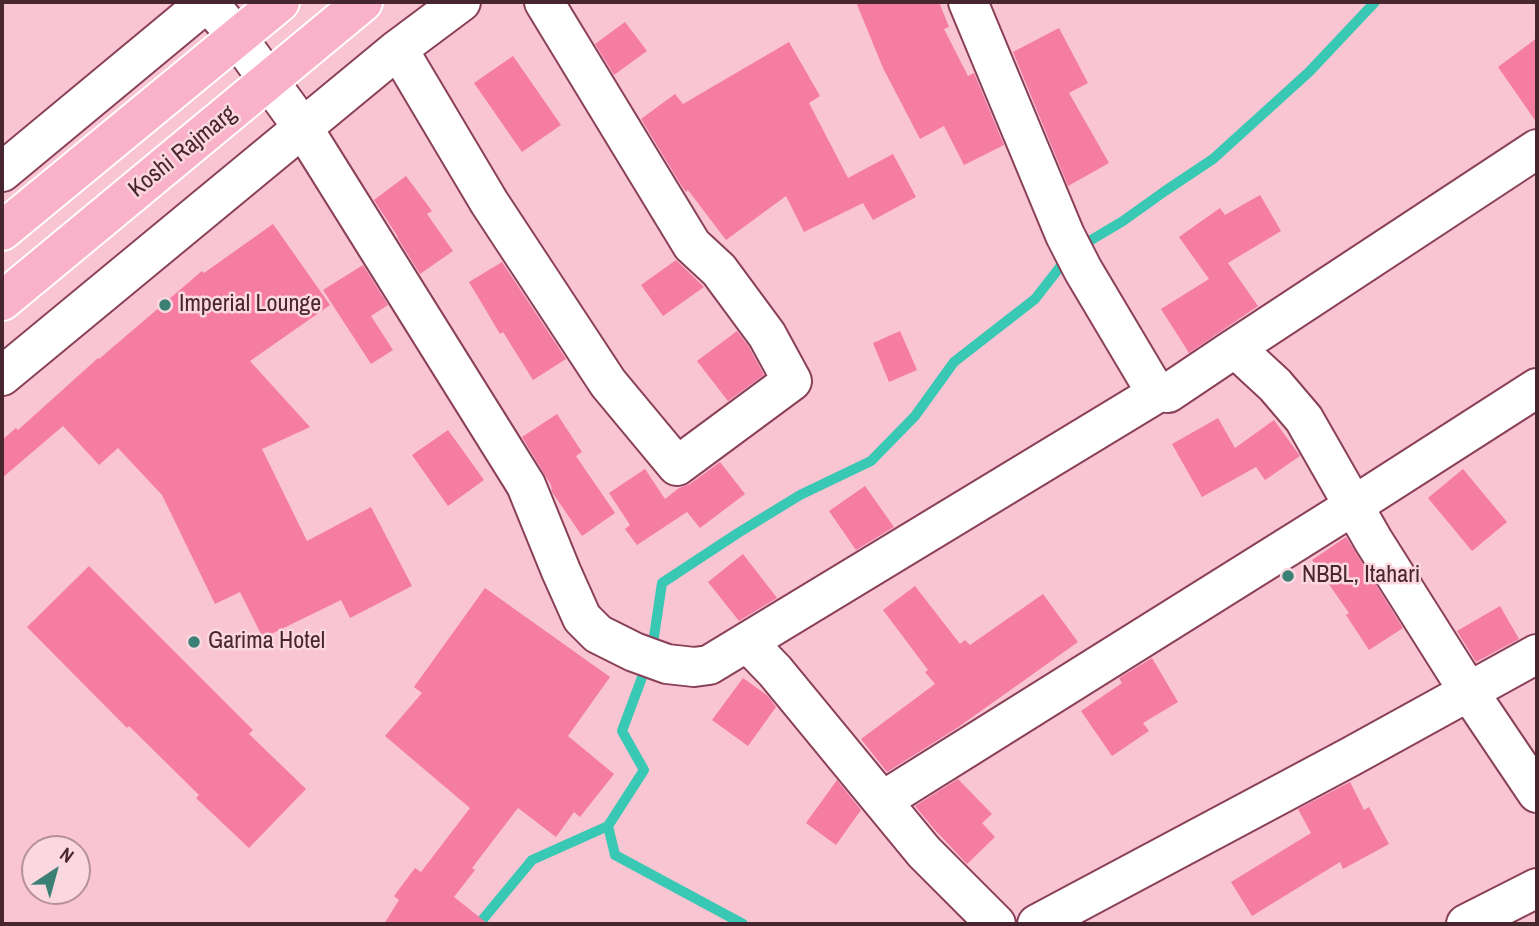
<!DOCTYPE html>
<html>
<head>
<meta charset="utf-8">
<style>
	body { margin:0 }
	#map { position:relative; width:1539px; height:926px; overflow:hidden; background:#f9c5d2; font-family:"Archivo Narrow",sans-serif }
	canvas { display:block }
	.frame { position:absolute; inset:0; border:4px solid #482630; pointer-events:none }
	.north { position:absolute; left:21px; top:835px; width:70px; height:70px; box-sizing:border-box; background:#fbd7e0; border:2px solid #b3909a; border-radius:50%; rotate:36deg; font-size:19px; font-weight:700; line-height:28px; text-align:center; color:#482630 }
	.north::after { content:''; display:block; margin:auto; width:24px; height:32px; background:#3b8074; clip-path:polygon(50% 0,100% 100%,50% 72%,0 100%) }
</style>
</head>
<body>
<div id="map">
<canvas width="1539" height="926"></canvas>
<div class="frame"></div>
<div class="north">N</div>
</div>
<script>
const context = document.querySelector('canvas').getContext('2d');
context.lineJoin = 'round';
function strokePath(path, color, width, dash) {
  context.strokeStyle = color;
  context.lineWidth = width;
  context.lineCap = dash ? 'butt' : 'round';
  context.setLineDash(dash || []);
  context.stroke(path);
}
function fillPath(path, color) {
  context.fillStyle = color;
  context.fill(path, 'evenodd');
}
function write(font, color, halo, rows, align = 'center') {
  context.font = font + ' "Archivo Narrow",sans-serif';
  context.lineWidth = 5;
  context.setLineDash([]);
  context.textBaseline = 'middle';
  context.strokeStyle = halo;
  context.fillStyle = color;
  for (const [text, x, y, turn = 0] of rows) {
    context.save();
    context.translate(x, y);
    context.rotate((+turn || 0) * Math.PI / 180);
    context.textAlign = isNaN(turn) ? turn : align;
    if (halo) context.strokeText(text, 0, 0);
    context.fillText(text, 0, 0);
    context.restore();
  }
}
const stream = new Path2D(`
	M1081 246 1123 221 1165 191 1213 159 1309 72 1375 2
	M652 650 662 583 738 533 800 495 871 461 915 416 954 362 1035 299 1067 258
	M608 826 615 855 743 924
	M479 924 532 860 608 826 644 770 622 731 647 664`);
const building = new Path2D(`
	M856 2H939L949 27 944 29 968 76 974 73 1004 145 964 165 944 126 920 139 883 68Z
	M625 22 647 51 614 75 595 44Z
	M1059 28 1088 83 1069 93 1109 163 1068 186 1013 52Z
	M1537 38V123L1498 67Z
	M789 42 820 96 809 103 848 178 893 154 916 197 873 220 863 203 804 232 786 196 726 240 688 190 686 192 681 185 641 119 675 94 683 104Z
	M513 56 561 125 522 152 474 83Z
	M406 176 432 211 427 214 453 251 420 274 397 237H398L374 200Z
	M1260 195 1281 231 1228 263 1258 306 1189 353 1161 309 1209 279 1179 237 1220 208 1225 215Z
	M273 224 330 305 250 361 310 427 262 449 307 541 371 507 412 586 350 618 341 600 263 638 240 592 215 604 162 495 118 448 99 465 63 426 2 478V440L16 428 18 430 98 358 99 359 202 271 204 273Z
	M676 260 704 287 663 316 641 285Z
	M502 262 566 359 533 380 503 332 500 334 469 282Z
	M363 265 388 305 371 316 393 350 371 364 323 290Z
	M737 331 749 347 764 375 728 401 697 361Z
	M900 331 917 370 889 382 873 343Z
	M557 414 582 452 576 456 615 513 582 536 552 492 551 485 522 437Z
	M1218 418 1235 448 1274 420 1300 456 1265 480 1256 467 1202 497 1172 444Z
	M448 430 484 480 448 506 412 455Z
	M720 462 745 494 700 528 687 512 637 545 625 529 630 525 609 493 645 469 665 499 679 488 690 484Z
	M1463 469 1507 522 1472 551 1428 498Z
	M865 486 894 527 856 550 829 511Z
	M1346 537 1403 628 1369 650 1346 615 1349 613 1312 560Z
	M743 554 777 598 739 621 708 582Z
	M89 566 253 730 249 734 306 789 249 848 196 798 199 795 129 726 127 728 27 627Z
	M915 586 960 644 965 640 970 645 1043 594 1078 642 957 728 887 772 861 739 935 684 925 672 928 670 883 610Z
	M485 588 610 677 568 736 614 774 580 817 574 812 556 837 518 808 472 868 475 870 454 897 488 924H384L399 900 394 896 415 868 421 872 470 808 385 736 422 693 414 687Z
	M1500 606 1519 639 1476 662 1457 631Z
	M1152 658 1178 702 1143 723 1149 731 1112 756 1081 711 1122 683 1119 678Z
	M743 678 768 696 776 707 748 746 712 720Z
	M958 779 992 814 982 823 995 837 967 864 934 829 915 806Z
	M837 780 861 810 836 845 806 823Z
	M1350 782 1364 810 1369 807 1389 844 1343 869 1340 862 1252 916 1231 882 1311 833 1298 809Z`);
const minor = new Path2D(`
	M208 2 237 37 303 128 526 485 561 571 582 618 598 634 634 652 667 664 694 667 709 665 1159 392
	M968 2 1065 235 1083 270 1152 386 1159 392 1168 393 1235 348 1275 385 1304 419 1373 540 1469 692 1537 793
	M398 49 489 202 608 383 677 466 792 381 767 335 719 270 692 245 544 2
	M2 172 207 2
	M1235 348 1537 149
	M2 376 398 49 461 2
	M747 642 775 671 924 852 996 924
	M882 801 1353 506 1537 388
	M1037 924 1350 757 1537 654
	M1466 924 1537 888`);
const major = new Path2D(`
	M2 231 280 2
	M2 301 363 2`);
const markers = [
	[165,305,7,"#3b8074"],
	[1288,576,7,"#3b8074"],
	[194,642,7,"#3b8074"]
];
const streetNames = [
	["Koshi Rajmarg",183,152,-39]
];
const poiNames = [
	["Imperial Lounge",179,305],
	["NBBL, Itahari",1302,576],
	["Garima Hotel",208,642]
];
strokePath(stream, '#38c8b4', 10);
fillPath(building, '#f57ca3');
strokePath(minor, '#8a4058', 42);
strokePath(major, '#fff', 42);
strokePath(minor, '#fff', 38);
strokePath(major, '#f9b2c9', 38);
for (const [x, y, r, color] of markers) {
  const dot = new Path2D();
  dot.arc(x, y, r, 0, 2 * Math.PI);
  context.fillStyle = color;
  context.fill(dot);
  strokePath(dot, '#fbd7e0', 2.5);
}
write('24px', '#482630', '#fbd7e0', streetNames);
write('24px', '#482630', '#fbd7e0', poiNames, 'left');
</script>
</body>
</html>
